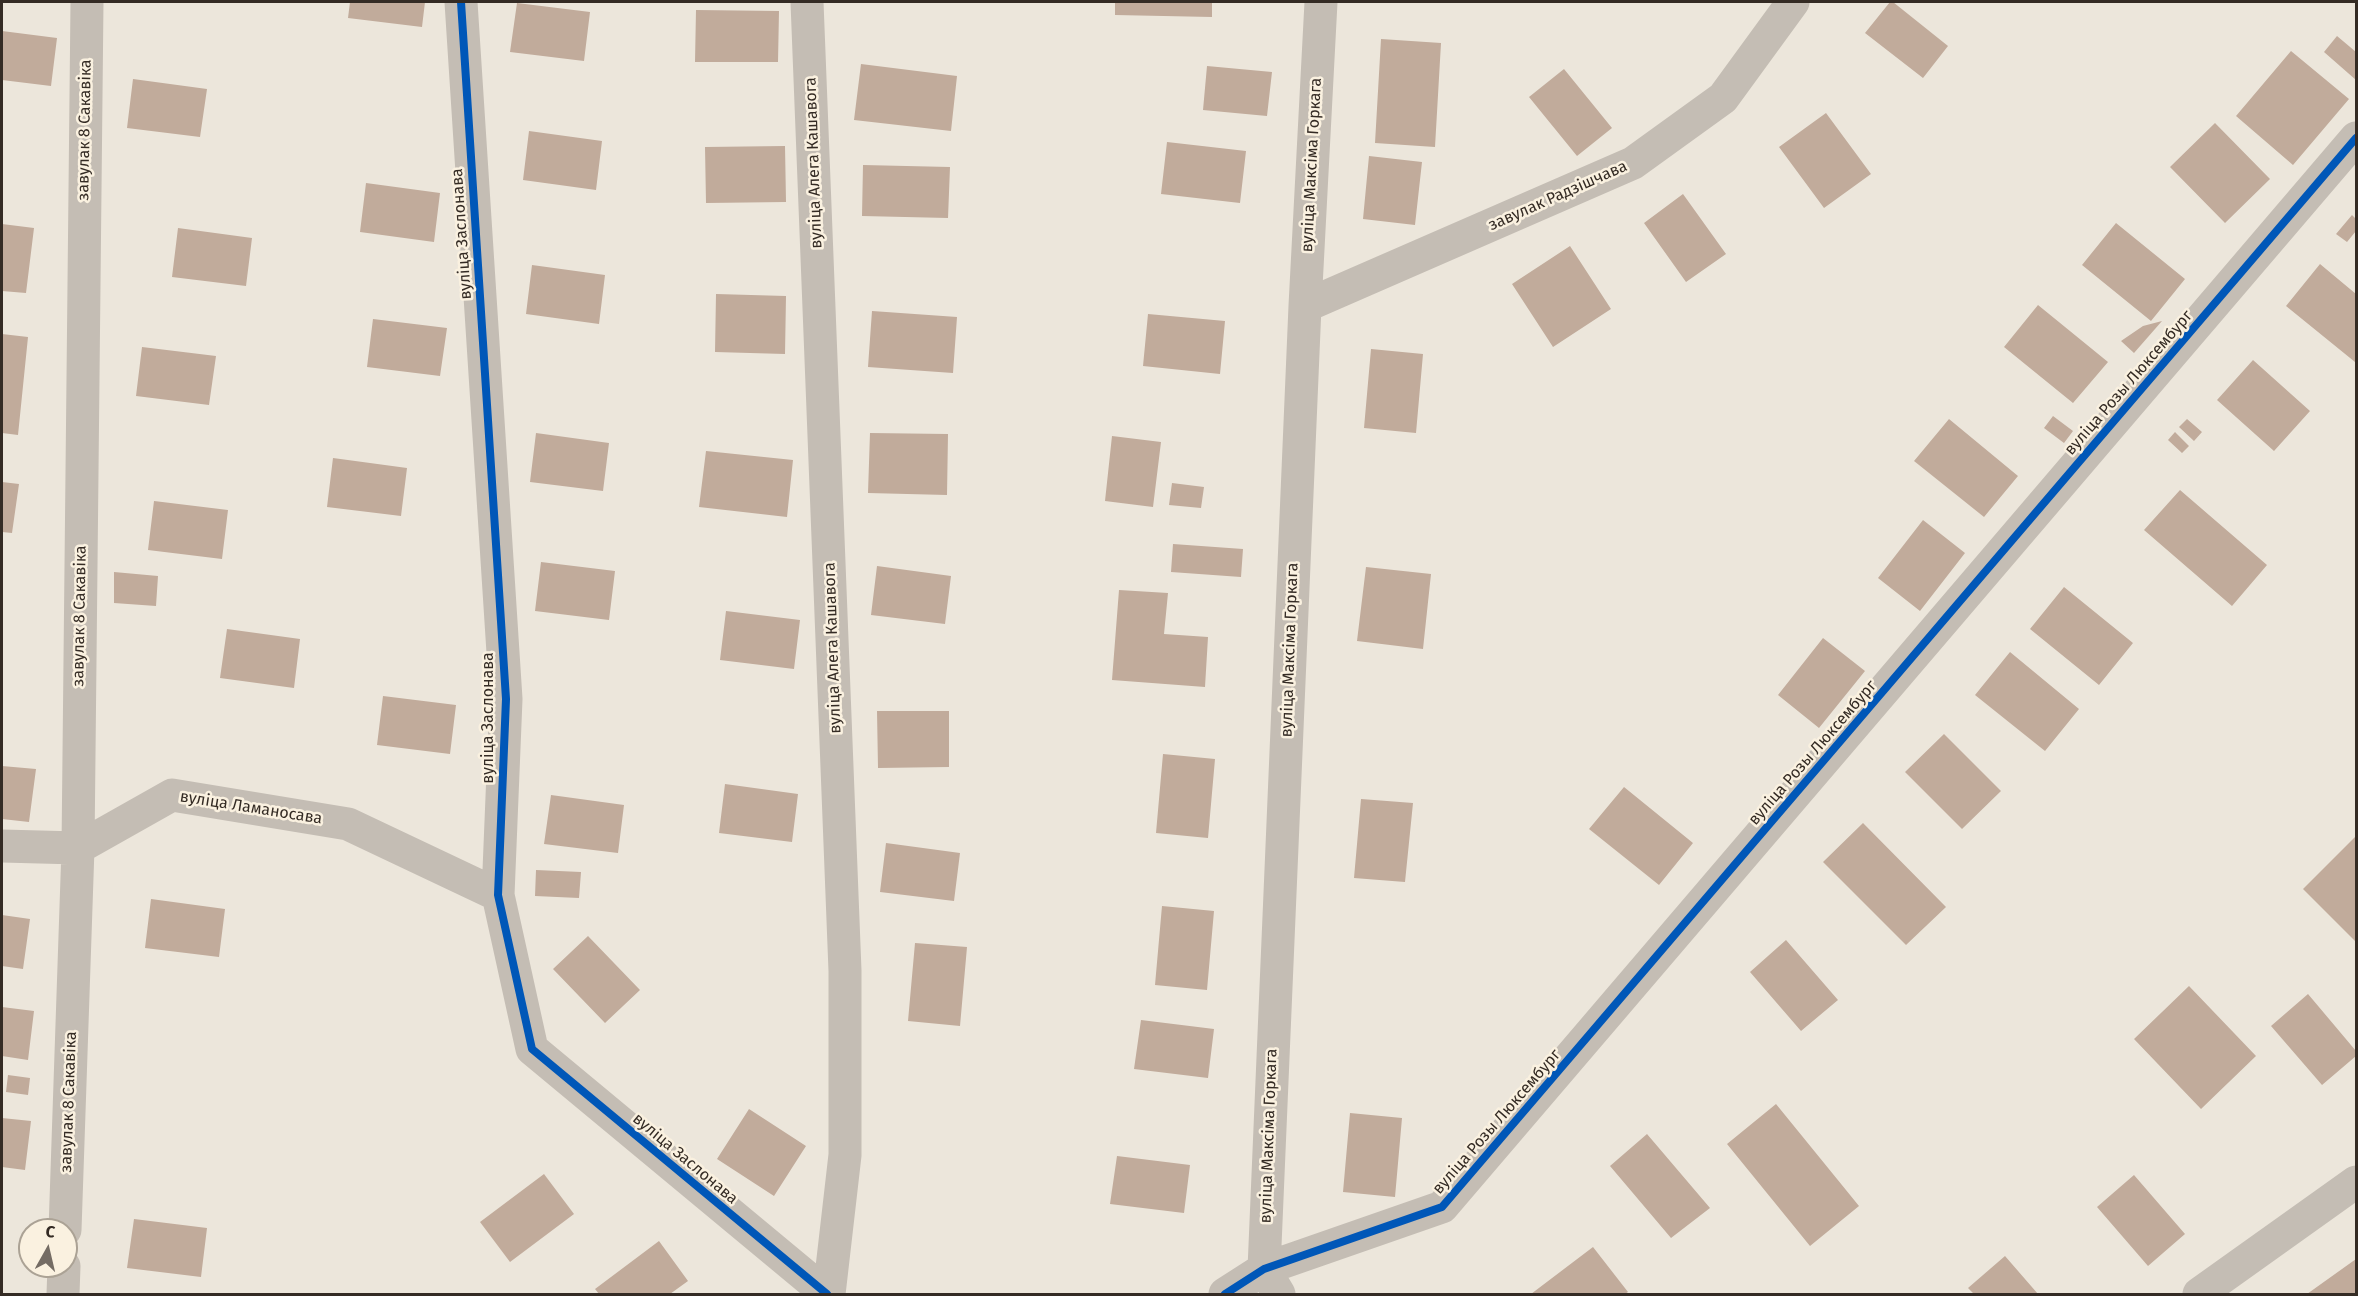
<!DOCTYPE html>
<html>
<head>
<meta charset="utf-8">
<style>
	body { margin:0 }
	#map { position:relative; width:2358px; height:1296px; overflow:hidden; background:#ece6db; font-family:"Fira Sans",sans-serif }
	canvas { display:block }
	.frame { position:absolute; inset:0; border:3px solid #342b24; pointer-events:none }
	.north { position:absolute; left:18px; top:1218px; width:60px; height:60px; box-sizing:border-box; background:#faf1e0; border:2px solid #aba295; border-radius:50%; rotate:8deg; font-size:16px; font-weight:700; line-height:24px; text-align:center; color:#342b24 }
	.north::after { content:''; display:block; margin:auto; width:21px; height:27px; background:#746c64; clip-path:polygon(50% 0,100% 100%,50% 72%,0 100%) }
</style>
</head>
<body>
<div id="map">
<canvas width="2358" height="1296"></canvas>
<div class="frame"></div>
<div class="north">С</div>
</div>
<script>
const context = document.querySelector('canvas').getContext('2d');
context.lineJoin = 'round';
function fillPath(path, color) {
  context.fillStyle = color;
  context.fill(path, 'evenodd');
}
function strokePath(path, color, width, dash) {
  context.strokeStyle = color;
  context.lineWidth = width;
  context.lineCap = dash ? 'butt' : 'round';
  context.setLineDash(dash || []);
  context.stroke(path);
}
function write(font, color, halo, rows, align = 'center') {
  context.font = font + ' "Fira Sans",sans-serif';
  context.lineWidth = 5;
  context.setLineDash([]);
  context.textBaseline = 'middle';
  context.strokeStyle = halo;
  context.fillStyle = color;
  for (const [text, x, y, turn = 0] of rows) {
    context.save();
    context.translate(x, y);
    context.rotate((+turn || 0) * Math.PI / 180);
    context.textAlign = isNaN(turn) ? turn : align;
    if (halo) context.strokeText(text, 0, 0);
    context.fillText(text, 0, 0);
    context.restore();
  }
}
const building = new Path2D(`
	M350 2H425L422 27 348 18Z
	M1115 2H1212V17L1115 15Z
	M1890 2H1893L1948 46 1923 78 1865 33Z
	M517 3 590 12 584 61 510 52Z
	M696 10 779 11 778 62H695Z
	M2 31 57 38 51 86 2 80Z
	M2337 36 2356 52V80L2324 52Z
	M1381 39 1441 43 1435 147 1375 143Z
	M2291 51 2349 99 2293 165 2236 116Z
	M861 64 957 76 951 131 854 120Z
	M1207 66 1272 72 1267 116 1203 110Z
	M1564 69 1612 128 1577 156 1529 97Z
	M133 79 207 89 200 137 127 128Z
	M1826 113 1871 174 1824 208 1779 147Z
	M2215 123 2270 179 2225 223 2170 167Z
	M529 131 602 141 596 190 523 180Z
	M1167 142 1246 151 1240 203 1161 194Z
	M785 146 786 202 706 203 705 147Z
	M1369 156 1422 162 1415 225 1363 219Z
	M863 165 950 167 948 218 862 216Z
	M366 183 440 193 434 242 360 232Z
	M1683 194 1726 254 1686 282 1644 223Z
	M2352 215 2356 219V231L2347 242 2336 234Z
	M2116 223 2185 279 2151 321 2082 265Z
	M2 224 34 228 26 293 2 291Z
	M178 228 252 238 246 286 172 277Z
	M1570 246 1611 309 1553 347 1512 284Z
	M2320 264 2356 294 2355 362 2286 306Z
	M532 265 605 275 599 324 526 314Z
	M716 294 786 296 785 354 715 352Z
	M2038 305 2108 362 2073 403 2004 347Z
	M872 311 957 317 953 373 868 367Z
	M1148 314 1225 321 1220 374 1143 366Z
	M373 319 447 328 440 376 367 367Z
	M2162 321 2134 353 2121 341 2143 326Z
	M2 334 28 337 18 435 2 433Z
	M142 347 216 356 209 405 136 396Z
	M1371 349 1423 354 1416 433 1364 428Z
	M2253 360 2310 411 2274 451 2217 400Z
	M2053 416 2073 431 2064 443 2044 428Z
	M1949 419 2018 476 1984 517 1914 461Z
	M2187 419 2202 432 2194 441 2179 427Z
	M2175 432 2189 446 2182 453 2168 440Z
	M536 433 609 443 603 491 530 482Z
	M870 433 948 434 947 495 868 493Z
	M1112 436 1161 442 1153 507 1105 501Z
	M706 451 793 460 787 517 699 507Z
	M333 458 407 468 401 516 327 507Z
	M2 482 19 484 12 533 2 532Z
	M1172 483 1204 487 1201 508 1169 505Z
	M2180 490 2267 565 2232 606 2144 530Z
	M154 501 228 510 222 559 148 550Z
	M1923 520 1965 553 1920 611 1878 578Z
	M1173 544 1243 549 1241 577 1171 572Z
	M541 562 615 571 609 620 535 611Z
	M877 566 951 576 945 624 871 615Z
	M1366 567 1431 574 1423 649 1357 641Z
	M114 572 158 576 156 606 114 603Z
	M2064 587 2133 643 2099 685 2030 629Z
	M1119 590 1168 593 1164 634 1208 637 1205 687 1112 680Z
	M726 611 800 620 794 669 720 660Z
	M227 629 300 639 294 688 220 678Z
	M1823 638 1865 671 1819 728 1778 695Z
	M2010 652 2079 709 2045 751 1975 695Z
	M383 696 456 705 450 754 377 745Z
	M877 711H949V767L878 768Z
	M1944 734 2001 791 1962 829 1905 772Z
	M1163 754 1215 759 1208 838 1156 833Z
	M2 766 36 769 29 822 2 819Z
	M725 784 798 794 792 842 719 833Z
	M1624 787 1693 843 1659 885 1589 829Z
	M551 795 624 805 618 853 544 844Z
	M1361 799 1413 803 1405 882 1354 878Z
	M1863 823 1946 907 1906 945 1823 862Z
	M2356 836V942L2303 889Z
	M886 843 960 853 954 901 880 892Z
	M536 870 581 872 579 898 535 896Z
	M151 899 225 909 219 957 145 948Z
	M1162 906 1214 911 1207 990 1155 985Z
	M2 915 30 919 23 969 2 966Z
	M588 936 640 990 605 1023 553 969Z
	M1786 940 1838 1000 1801 1031 1750 972Z
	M915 943 967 947 960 1026 908 1021Z
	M2189 986 2256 1056 2201 1109 2134 1039Z
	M2308 994 2356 1051V1056L2322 1085 2271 1026Z
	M2 1007 34 1011 28 1060 2 1056Z
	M1141 1020 1214 1029 1208 1078 1134 1069Z
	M8 1075 30 1078 28 1095 6 1092Z
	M1776 1104 1859 1206 1810 1246 1727 1144Z
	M749 1109 806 1146 774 1196 717 1159Z
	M1350 1113 1402 1118 1395 1197 1343 1192Z
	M2 1118 31 1121 25 1170 2 1167Z
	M1647 1134 1710 1208 1671 1238 1610 1166Z
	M1117 1156 1190 1165 1184 1213 1110 1204Z
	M544 1174 574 1214 510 1262 480 1222Z
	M2134 1175 2185 1234 2148 1266 2097 1207Z
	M134 1219 207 1228 201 1277 127 1268Z
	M659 1241 688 1281 670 1294H599L595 1289Z
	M1593 1247 1628 1292 1625 1294H1531Z
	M2005 1256 2038 1294H1974L1968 1288Z
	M2356 1259V1294H2307Z`);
const minor = new Path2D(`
	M461 2 506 699 498 895 532 1049 827 1294
	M807 2 845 971V1155L829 1294
	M1305 306 1633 163 1723 98 1793 2
	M2 846 78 848 172 795 348 824 498 895
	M65 1230 78 848 87 2
	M63 1294 64 1266
	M1225 1294 1264 1269 1442 1207 2356 138
	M1279 1294 1264 1269 1305 306 1321 2
	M2199 1294 2356 1182`);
const cycleway = new Path2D(`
	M461 2 506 699 498 895 532 1049 827 1294
	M1225 1294 1264 1269 1442 1207 2356 138`);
const streetNames = [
	["завулак 8 Сакавіка",85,130,-89],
	["вуліца Алега Кашавога",814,163,-92],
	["вуліца Максіма Горкага",1312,165,-87],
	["завулак Радзішчава",1558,196,-24],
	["вуліца Заслонава",462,234,-94],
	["вуліца Розы Люксембург",2129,383,-49],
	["завулак 8 Сакавіка",80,616,-89],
	["вуліца Алега Кашавога",833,648,-92],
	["вуліца Максіма Горкага",1290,650,-88],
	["вуліца Заслонава",489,718,-90],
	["вуліца Розы Люксембург",1813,753,-49],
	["вуліца Ламаносава",251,808,9],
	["завулак 8 Сакавіка",69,1102,-88],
	["вуліца Розы Люксембург",1497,1122,-49],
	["вуліца Максіма Горкага",1269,1136,-88],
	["вуліца Заслонава",685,1159,40]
];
fillPath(building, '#c1ab9b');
strokePath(minor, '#c4bdb4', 33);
strokePath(cycleway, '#0057b8', 8);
write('16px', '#342b24', '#faf1e0', streetNames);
</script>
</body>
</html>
